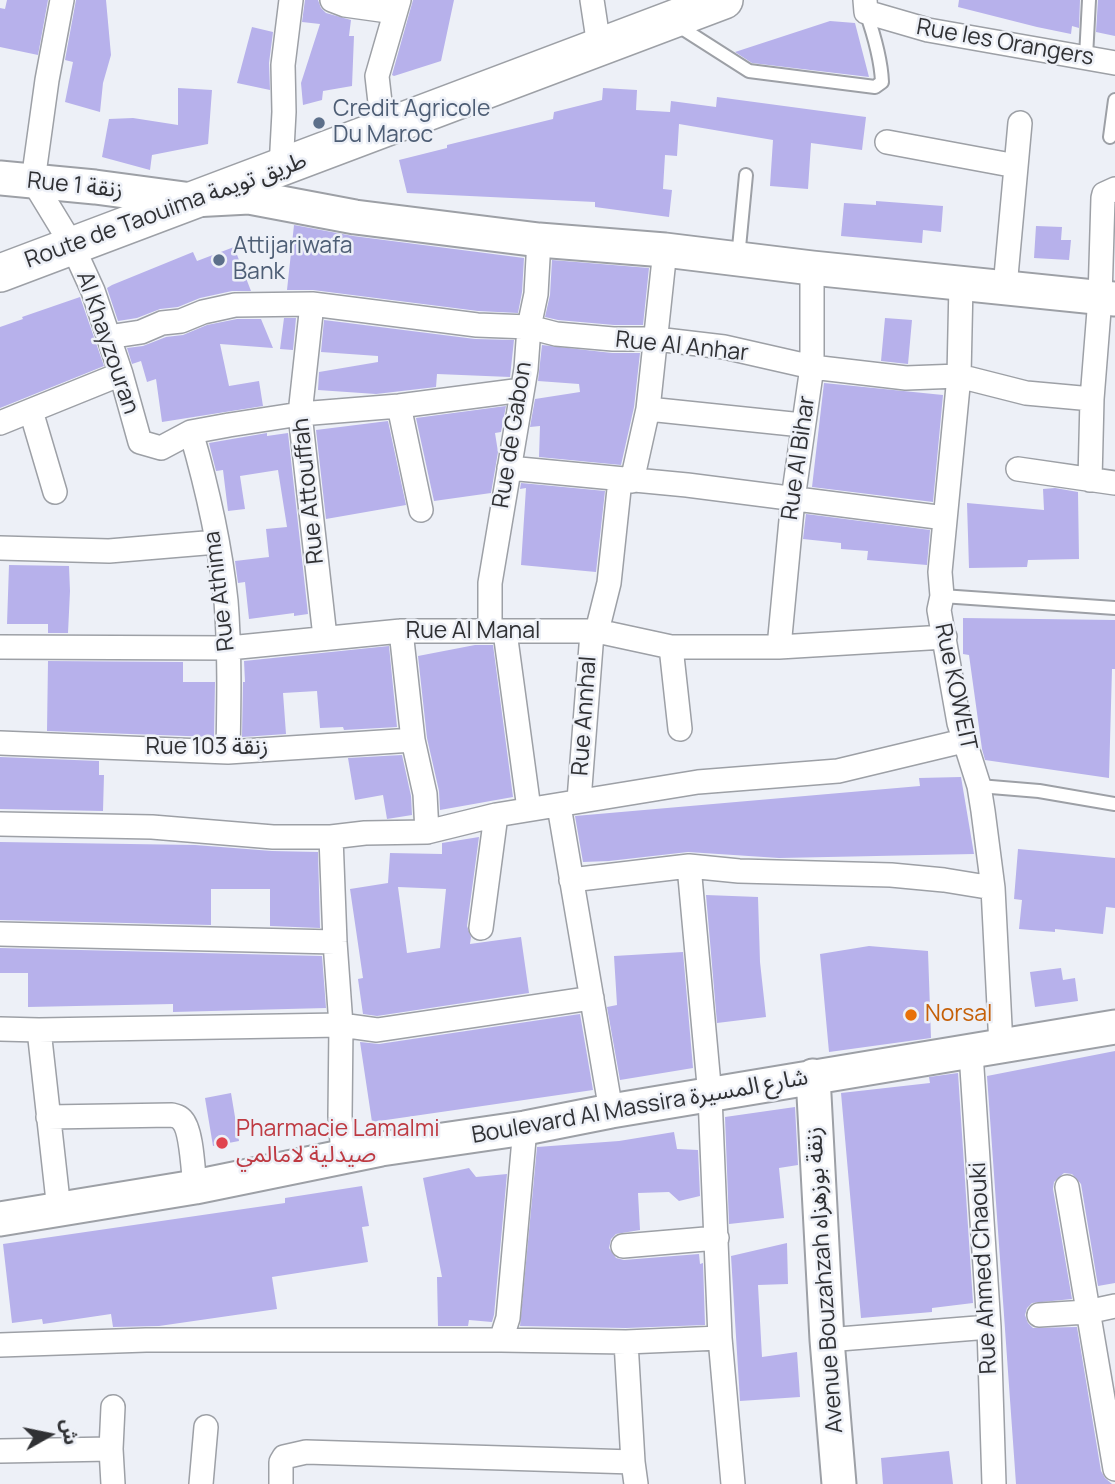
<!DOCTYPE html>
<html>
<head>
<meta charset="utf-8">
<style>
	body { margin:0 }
	#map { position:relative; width:1115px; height:1484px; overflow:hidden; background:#edf0f7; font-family:Manrope,"Noto Sans Arabic",sans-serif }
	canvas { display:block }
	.north { position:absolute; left:14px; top:1400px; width:70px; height:70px; -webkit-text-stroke:5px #edf0f7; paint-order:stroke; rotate:81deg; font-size:19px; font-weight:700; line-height:28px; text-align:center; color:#303134 }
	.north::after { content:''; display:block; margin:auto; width:24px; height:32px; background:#303134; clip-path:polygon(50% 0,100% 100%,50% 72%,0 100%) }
</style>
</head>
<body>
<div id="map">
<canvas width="1115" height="1484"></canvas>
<div class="north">ش</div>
</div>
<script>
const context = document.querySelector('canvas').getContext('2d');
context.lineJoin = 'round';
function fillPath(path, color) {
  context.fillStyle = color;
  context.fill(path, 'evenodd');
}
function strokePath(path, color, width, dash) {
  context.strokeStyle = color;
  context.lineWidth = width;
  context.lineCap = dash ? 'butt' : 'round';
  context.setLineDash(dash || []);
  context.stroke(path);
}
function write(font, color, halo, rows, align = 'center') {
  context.font = font + ' Manrope,"Noto Sans Arabic",sans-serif';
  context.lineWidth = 5;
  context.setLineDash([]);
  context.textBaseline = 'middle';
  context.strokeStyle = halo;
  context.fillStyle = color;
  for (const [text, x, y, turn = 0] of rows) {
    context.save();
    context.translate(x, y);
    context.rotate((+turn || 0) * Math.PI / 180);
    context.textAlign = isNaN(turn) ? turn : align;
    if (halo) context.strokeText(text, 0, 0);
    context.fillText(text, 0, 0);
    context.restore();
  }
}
const building = new Path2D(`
	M7 0H48L38 55 0 47V8L5 9Z
	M76 0H106L111 55 103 83 100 112 65 102 73 62 65 60Z
	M305 0H318L321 8 326 13 351 20 349 36H354L352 86 323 91 322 100 303 105 301 83 320 24 302 22Z
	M413 0H454L441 61 394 76 392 75Z
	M959 0H1080L1079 28 1072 26 1071 34 1037 27 958 7Z
	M1098 0H1115V36L1096 32Z
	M830 21 855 23 869 77 752 63 735 52Z
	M252 27 273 32 269 63 270 90 237 83Z
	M178 88 212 90 208 144 152 155 150 170 102 157 109 119 133 118 178 125Z
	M603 88 637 90 636 110 670 112 671 101 716 107 717 97 866 117 862 150 811 143 808 189 770 186 773 140 679 124 677 156 665 155 663 189 672 190 669 217 595 207V202L407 193 399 160 447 148V145L553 119 554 112 602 100Z
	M876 201 943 206 941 232 923 230 922 243 841 236 844 203 876 205Z
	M294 225 353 236 524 258 522 292 518 313 478 311 313 290H287Z
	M1036 226 1062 227 1061 240H1071L1069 260 1034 258Z
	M234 247 251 291H232L200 298 178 307 160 309 137 318 118 321 107 288 112 285 193 252 197 261Z
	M552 260 649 268 643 325H614L558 320 545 317 550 295Z
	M80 297 104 366 0 408V327L23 319 22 317Z
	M284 318H296L293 350 280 349Z
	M885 318 912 320 908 364 881 361Z
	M237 319H261L273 348 220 344 229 386 259 381 263 406 162 422 156 379 147 382 141 361 132 364 127 348 143 346 166 337 183 335 207 325Z
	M324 320 475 339 514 340 510 377 437 374 436 387 376 394 318 390 319 372 378 362V356L321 352Z
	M542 345 612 353H640L634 407 621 465 539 457 540 426 530 427 535 399 580 392 579 384 538 381Z
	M824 383 943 395 933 502 812 487Z
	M506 406 501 432 495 433 498 452 491 493 434 501 416 418Z
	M388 421 406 505 326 519 316 430Z
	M267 433V436L288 433 308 614 294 616V613L249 619 245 582 238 583 235 561 269 557 266 529 287 527 278 470 240 476 245 509 228 511 223 470 216 471 209 443Z
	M521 483 605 491 596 572 521 565 526 488 520 489Z
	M1055 488 1078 492 1079 559 1028 560 1027 567 969 568 967 503 1044 510 1043 489Z
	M806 514 930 530 927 565 867 560 868 551 841 549V543L803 539Z
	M9 565 69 566 70 591 68 633H48V624H7Z
	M963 618 1115 620V669H1112L1109 778 985 760 982 749 969 655 963 654Z
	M475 645H493L513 797 440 810 439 791 427 738 418 656Z
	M389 646 397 727 344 730 343 727 320 728 317 691 283 693 286 734 242 737 243 682H245L244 661Z
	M48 661 183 662V682H215L214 737 47 731Z
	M402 755 411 796 412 815 387 819 383 795 355 800 348 758Z
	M0 757 99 761V775H104L103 811 0 809Z
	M961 777 974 854 779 858 688 852 609 861 583 862 575 816 920 786 919 778Z
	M479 837 467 926 471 937 470 944 521 937 529 993 377 1016 363 1014 358 979 363 978 350 889 388 883 390 853 442 854V843ZM398 887 446 889 440 948 407 953Z
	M0 842 195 845 272 851 318 852 320 928 270 926V889H211V925L0 920Z
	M1018 849 1115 858V908L1106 907 1103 934 1055 929V932L1019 929 1022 900 1014 899Z
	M706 895 758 897 760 962 766 1017 717 1023Z
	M869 946 928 951 931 1038 829 1052 820 954Z
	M0 948 322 956 326 1008 173 1012V1004L28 1007V973H0Z
	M683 952 693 1068 620 1080 607 1007 617 1005 614 956Z
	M1061 968 1063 980 1075 978 1078 1001 1035 1007 1030 972Z
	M580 1014 593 1090 372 1122 360 1042 379 1044Z
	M1115 1051V1283L1098 1286 1081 1184 1072 1174 1064 1173 1054 1182 1053 1189 1072 1299 1032 1303 1027 1308 1025 1315 1028 1323 1033 1328 1077 1327 1101 1471 1105 1478 1112 1484H1016L987 1076Z
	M958 1073 973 1303 932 1308V1312L861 1318 841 1093 930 1083 929 1077Z
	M231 1093 239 1141 213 1146 205 1098Z
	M795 1107 798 1165 779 1168 784 1218 729 1224 725 1117Z
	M674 1132 677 1149 698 1150 700 1196 679 1201 669 1192 638 1193 640 1230 616 1234 611 1239 609 1248 616 1258 624 1260 699 1254 700 1264 703 1263 705 1325 626 1328 520 1326 537 1147 619 1141Z
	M469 1168 476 1177 507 1174 494 1315 492 1322 469 1320 468 1326H438L437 1277H442L423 1178Z
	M362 1186 369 1226 362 1227 368 1262 272 1277 277 1309 159 1326 113 1327 111 1314 43 1324 42 1319 12 1323 3 1244 285 1203V1198Z
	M787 1243 788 1284 758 1285 762 1357 797 1352 800 1397 740 1401 731 1256Z
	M949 1451 953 1484H883L881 1458Z`);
const lane = new Path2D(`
	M677 25 749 71 875 87 882 82C881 58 874 35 866 12
	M1086 57 1089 0
	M1110 137 1115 100
	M738 258 746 175
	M942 596 1115 608
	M979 786 1039 791 1115 804`);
const street = new Path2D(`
	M62 0 47 80 33 181 72 245 93 291 121 374 140 442 161 448 191 432 229 425 300 414 399 406 522 390
	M332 0 345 5 395 12
	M592 0 599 46
	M865 0 866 12 928 30 1115 63
	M383 129 377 76 399 0
	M887 142 1016 166
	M281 168 284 112 283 65 291 0
	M961 284 959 376 940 572 942 596 939 610 959 723 979 786 983 811 993 888 1001 1046
	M1005 287 1020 123
	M312 304 300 414 325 637
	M108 337 141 332 162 323 181 321 203 312 235 305 312 304 477 325 529 327 556 334 613 339H656L724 347 812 367 906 378 959 376 1026 393 1092 399
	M399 406 421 510
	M648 409 802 425
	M31 411 55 492
	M0 423 121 374
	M191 432C207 487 220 544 226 601 230 651 229 702 228 752
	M509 468 687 485 945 518
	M1018 469 1115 483
	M1090 480 1092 399 1100 298 1103 198 1104 194 1115 189
	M632 481 648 409 665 250
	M0 548 109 551 217 542
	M401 631 413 740 425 794 427 832
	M490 631V583L526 369 529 327 536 294 539 240
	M597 631 609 583 620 480
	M505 632 529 809
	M0 647 229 648 401 631H597L671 647H779L945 637
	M671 647 680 729
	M779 647 793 499 812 367V268
	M0 743 228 752 413 740
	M579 800 592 633
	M559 806 611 1111
	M0 824 152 827 273 837H331L365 833 427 832 496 815 698 782 838 771 963 741
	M331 837 335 942 341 1025 340 1116 343 1156
	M689 866 710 1096 720 1338 733 1484
	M571 880 689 866 739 871 891 875 944 880 993 888
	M481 928 496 815
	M0 934 335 942
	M0 1029 39 1030 341 1025 377 1030 592 998
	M39 1030 59 1210
	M971 1053 989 1327 994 1484
	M48 1117 172 1115C176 1116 180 1117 182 1120 192 1130 193 1172 195 1187
	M1067 1187 1115 1469
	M623 1246 717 1238
	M1039 1315 1087 1312 1115 1306
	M501 1340 508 1318 525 1128
	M827 1340 989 1327
	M626 1342 633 1462 636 1484
	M0 1345 146 1340H501L626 1342 720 1338
	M113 1407 111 1449 113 1484
	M0 1451 111 1449
	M201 1484 206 1427
	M281 1484V1462L284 1457 306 1452 633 1462`);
const secondary = new Path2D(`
	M0 178 95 187 192 200 249 197 355 217 539 240 665 250 812 268 1115 299
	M813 1076 827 1340 839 1484
	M0 1219 195 1187 381 1149 525 1128 611 1111 1115 1027`);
const primary = new Path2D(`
	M0 273 724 0`);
const markers = [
	[319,123,7,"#5c6f8a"],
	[219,260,7,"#5c6f8a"],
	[911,1015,7,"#e8710a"],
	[222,1143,7,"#e0444e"]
];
const streetNames = [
	["Rue les Orangers",1005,43,10],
	["Rue 1 زنقة",75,186,6],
	["Route de Taouima طريق تويمة",166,211,-20],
	["Al Khayzouran",107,343,71],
	["Rue Al Anhar",682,347,6],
	["Rue de Gabon",513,435,-81],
	["Rue Al Bihar",799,458,-82],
	["Rue Attouffah",309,491,-96],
	["Rue Athima",220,591,-97],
	["Rue Al Manal",473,632],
	["Rue KOWEIT",955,687,78],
	["Rue Annhal",585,716,-86],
	["Rue 103 زنقة",207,748],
	["Boulevard Al Massira شارع المسيرة",640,1107,-10],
	["Rue Ahmed Chaouki",984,1268,-93],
	["Avenue Bouzahzah زنقة بوزهزاه",825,1280,-94]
];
const serviceNames = [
	["Credit Agricole",333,110],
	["Du Maroc",333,136],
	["Attijariwafa",233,247],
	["Bank",233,273]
];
const foodNames = [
	["Norsal",925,1015]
];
const healthNames = [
	["Pharmacie Lamalmi",236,1130],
	["صيدلية لامالمي",236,1156]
];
fillPath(building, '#b7b1eb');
strokePath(lane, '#9da0a6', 16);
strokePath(street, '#9da0a6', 26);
strokePath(secondary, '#9da0a6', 37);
strokePath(primary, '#9da0a6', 40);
strokePath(lane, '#fff', 12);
strokePath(street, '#fff', 23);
strokePath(secondary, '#fff', 33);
strokePath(primary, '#fff', 37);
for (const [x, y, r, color] of markers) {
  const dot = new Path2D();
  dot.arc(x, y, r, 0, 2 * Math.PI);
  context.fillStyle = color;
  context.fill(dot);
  strokePath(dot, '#edf0f7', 2.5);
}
write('23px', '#303134', '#edf0f7', streetNames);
write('23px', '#4e5e75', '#edf0f7', serviceNames, 'left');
write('23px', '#c56008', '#edf0f7', foodNames, 'left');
write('23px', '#be3a42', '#edf0f7', healthNames, 'left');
</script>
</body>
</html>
